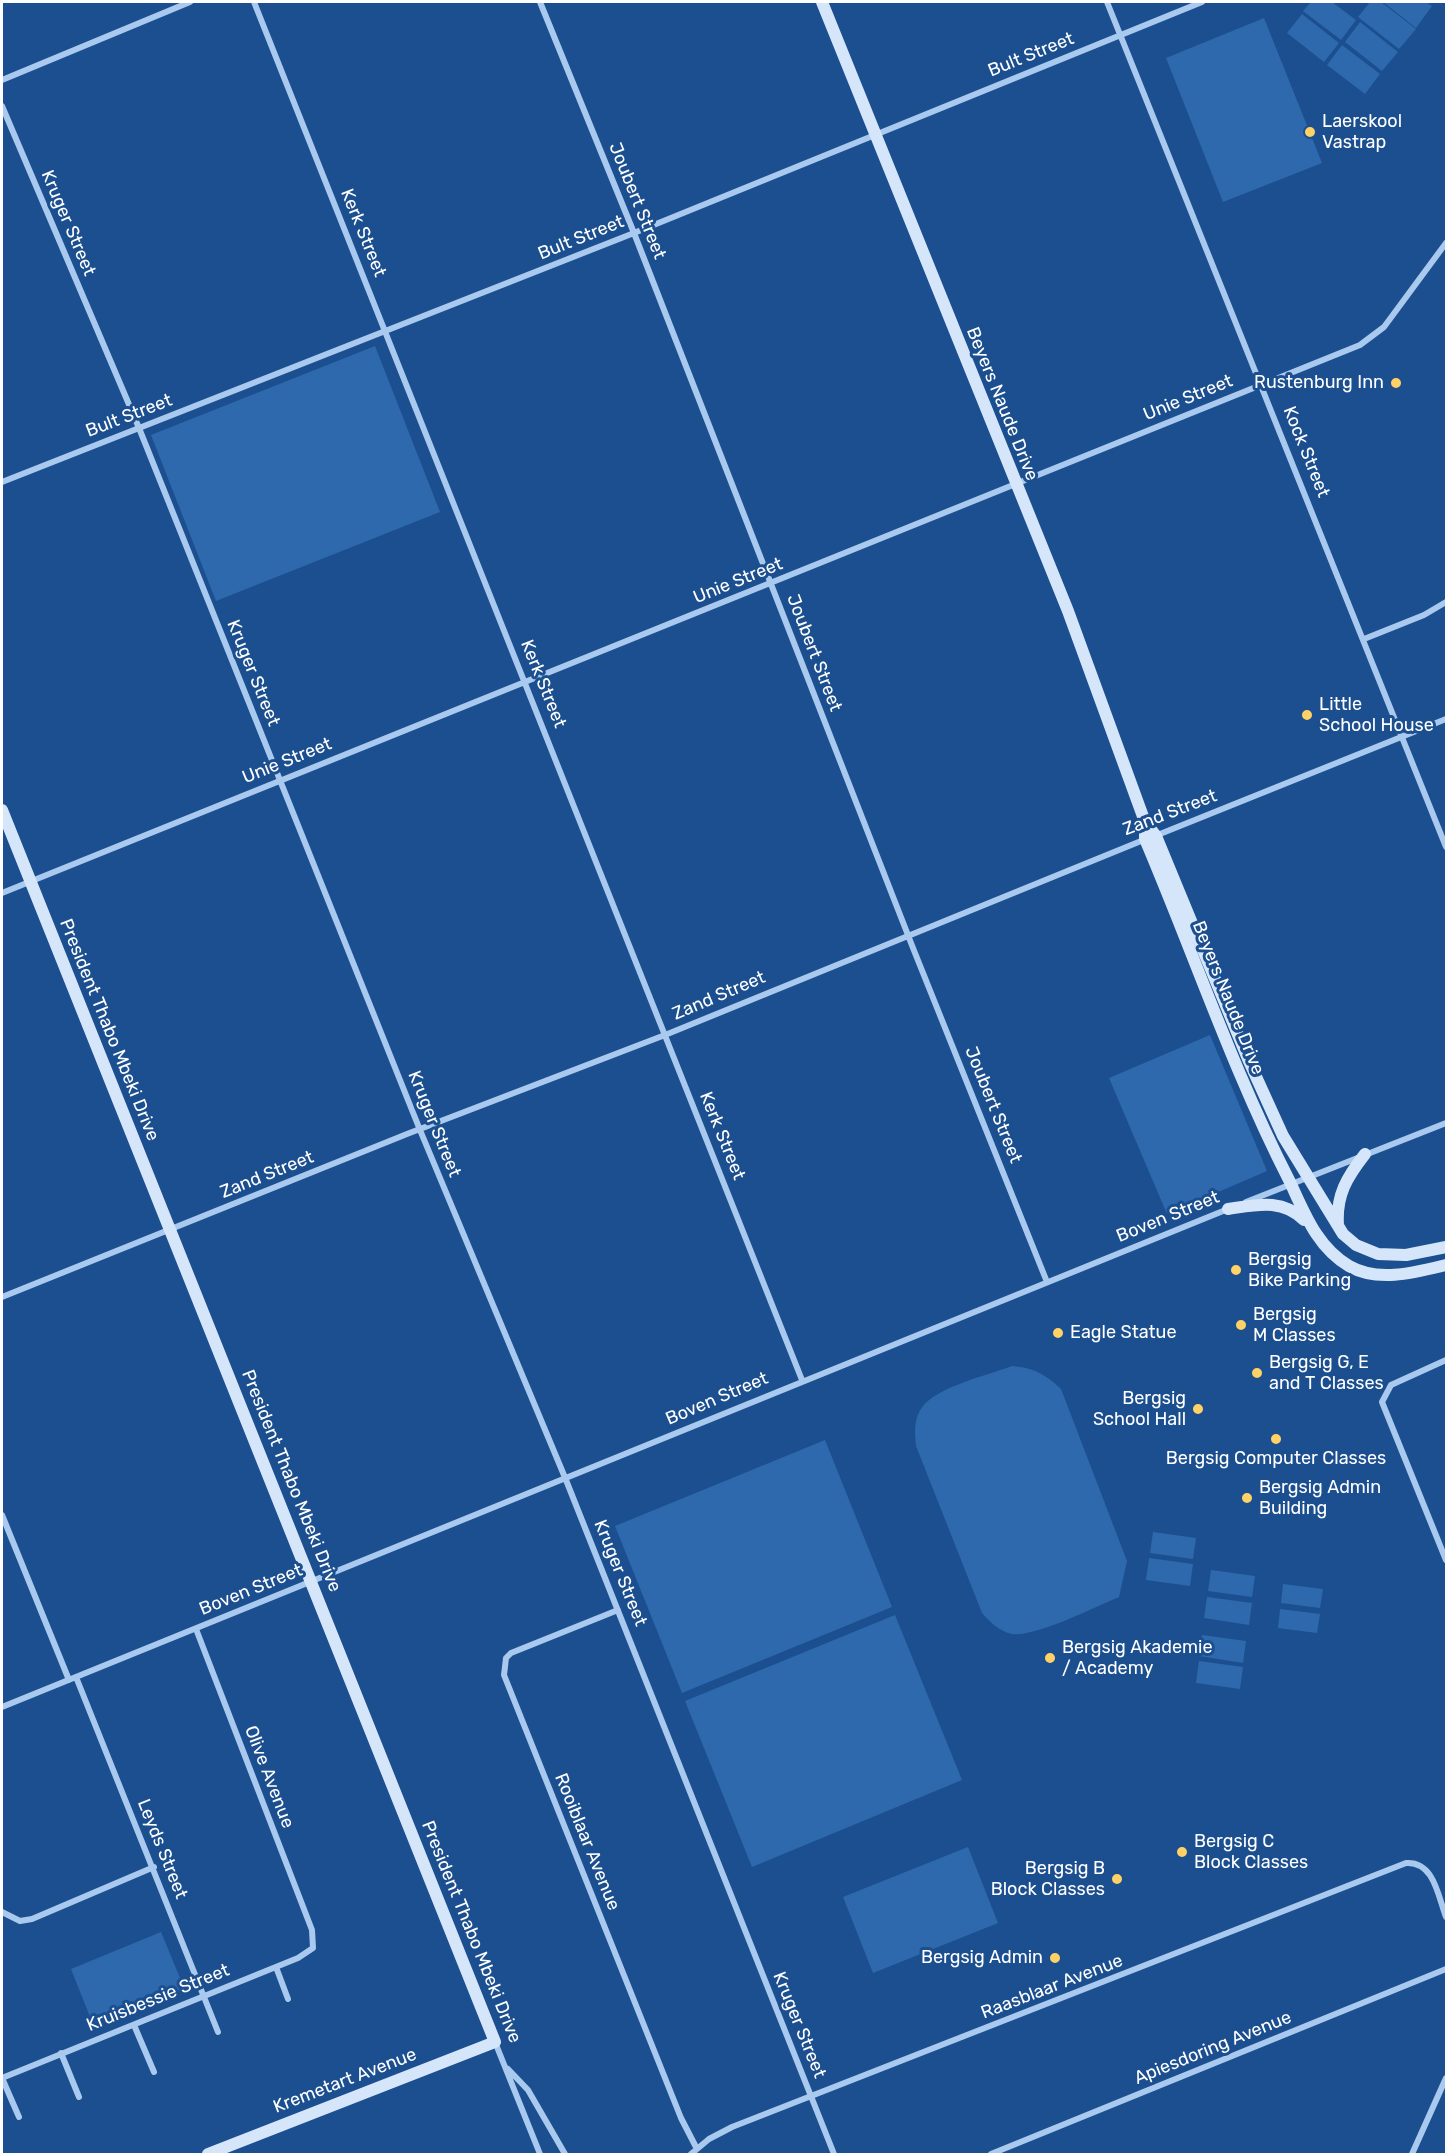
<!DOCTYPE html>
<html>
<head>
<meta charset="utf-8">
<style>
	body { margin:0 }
	#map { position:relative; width:1448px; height:2156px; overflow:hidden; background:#1b4f8f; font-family:Rubik,sans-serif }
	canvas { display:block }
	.frame { position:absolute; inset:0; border:3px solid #fff; pointer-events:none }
</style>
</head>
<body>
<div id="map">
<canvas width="1448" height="2156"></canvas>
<div class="frame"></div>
</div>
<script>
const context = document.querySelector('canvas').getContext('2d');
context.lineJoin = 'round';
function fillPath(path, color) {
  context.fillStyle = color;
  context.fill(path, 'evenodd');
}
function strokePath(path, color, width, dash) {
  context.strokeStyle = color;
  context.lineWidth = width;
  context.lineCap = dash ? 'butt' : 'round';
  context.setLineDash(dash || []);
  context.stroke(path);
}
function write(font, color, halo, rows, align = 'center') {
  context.font = font + ' Rubik,sans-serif';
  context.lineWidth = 6;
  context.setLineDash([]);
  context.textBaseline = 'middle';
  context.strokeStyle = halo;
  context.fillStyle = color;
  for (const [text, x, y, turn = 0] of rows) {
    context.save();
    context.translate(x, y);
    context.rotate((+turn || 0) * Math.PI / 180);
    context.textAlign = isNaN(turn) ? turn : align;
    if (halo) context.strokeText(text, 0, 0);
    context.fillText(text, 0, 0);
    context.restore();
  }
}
const green = new Path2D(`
	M1311 2H1332L1356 20 1341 40 1303 11Z
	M1370 2H1381L1416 29 1399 49 1358 17Z
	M1383 2H1426L1432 6 1416 28Z
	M1302 14 1339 43 1324 62 1287 33Z
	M1264 18 1322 163 1223 202 1166 58Z
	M1360 22 1398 52 1382 71 1345 42Z
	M1342 45 1380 74 1365 94 1327 65Z
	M375 346 440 512 216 601 151 435Z
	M1210 1035 1267 1171 1167 1214 1109 1078Z
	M1012 1366C1034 1368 1045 1374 1061 1389L1127 1561 1119 1597C1095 1607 1036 1637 1012 1634 999 1631 991 1623 982 1613L916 1446C915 1433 913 1418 923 1406 938 1387 988 1375 1012 1366Z
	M825 1440 892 1607 682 1693 615 1526Z
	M1153 1532 1196 1538 1193 1559 1150 1553Z
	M1149 1558 1193 1564 1190 1586 1146 1580Z
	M1211 1570 1255 1576 1252 1597 1208 1591Z
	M1283 1584 1323 1589 1320 1608 1281 1603Z
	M1207 1597 1252 1603 1249 1625 1204 1618Z
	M1280 1609 1320 1614 1317 1633 1278 1628Z
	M895 1615 962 1780 752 1867 685 1701Z
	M1202 1635 1246 1641 1243 1663 1199 1656Z
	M1199 1661 1243 1667 1240 1689 1196 1683Z
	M968 1847 998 1923 873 1973 843 1897Z
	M161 1932 185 1990 94 2027 71 1969Z`);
const street = new Path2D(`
	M254 2 802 1380
	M540 2 634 233 913 948 1047 1282
	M1107 2 1446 847
	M2 80 190 2
	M2 106 139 428 420 1130 566 1480 834 2154
	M2 482 634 233 1202 2
	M1364 639 1424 615 1446 602
	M1155 836 1446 719
	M2 893 1360 345 1384 327 1446 243
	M1246 1202 1446 1123
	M2 1297 407 1134 665 1035 1146 839
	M1446 1360 1391 1385 1382 1402 1446 1560
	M2 1515 69 1680
	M618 1610 511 1653 506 1658 504 1675 681 2118 697 2149
	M76 1677 218 2032
	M2 1707C411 1543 818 1373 1228 1209
	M2 1912 20 1921 32 1919 154 1867
	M276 1967 288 1999
	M134 2025 154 2072
	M495 2042 540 2154
	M61 2053 79 2097
	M508 2069 528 2090 565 2154
	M2 2078 298 1958 313 1948 312 1930 196 1629
	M2 2078 19 2117
	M691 2154 709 2139 732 2127 1406 1863C1434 1861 1438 1896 1446 1917
	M991 2154 1446 1969
	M1412 2154 1446 2078`);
const secondary = new Path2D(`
	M822 2 1068 611 1145 822 1156 836 1248 1059 1283 1136 1343 1234 1356 1245 1378 1254 1406 1255 1446 1247
	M2 810 495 2042 208 2154
	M1145 822V839C1194 954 1233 1071 1290 1182 1305 1214 1317 1247 1349 1266 1378 1283 1417 1272 1446 1265
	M1228 1209C1256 1205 1282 1198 1304 1220
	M1338 1225C1336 1195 1347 1177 1365 1154`);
const markers = [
	[1310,132,6,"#ffd166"],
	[1396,383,6,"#ffd166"],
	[1307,715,6,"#ffd166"],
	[1236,1270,6,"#ffd166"],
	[1241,1325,6,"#ffd166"],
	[1058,1333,6,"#ffd166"],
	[1257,1373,6,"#ffd166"],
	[1198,1409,6,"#ffd166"],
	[1276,1439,6,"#ffd166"],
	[1247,1498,6,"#ffd166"],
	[1050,1658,6,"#ffd166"],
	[1182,1852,6,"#ffd166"],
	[1117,1879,6,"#ffd166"],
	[1055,1958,6,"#ffd166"]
];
const streetNames = [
	["Bult Street",1031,55,-22],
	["Joubert Street",637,201,68],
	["Kruger Street",68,223,67],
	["Kerk Street",363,233,68],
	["Bult Street",581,238,-22],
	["Unie Street",1188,398,-22],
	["Beyers Naude Drive",1002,404,68],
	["Bult Street",129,416,-21],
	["Kock Street",1306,452,68],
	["Unie Street",738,581,-22],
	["Joubert Street",814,653,69],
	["Kruger Street",253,673,68],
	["Kerk Street",543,684,68],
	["Unie Street",287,761,-22],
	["Zand Street",1170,813,-21],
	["Zand Street",719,996,-23],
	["Beyers Naude Drive",1228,998,68],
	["President Thabo Mbeki Drive",109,1030,68],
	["Joubert Street",993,1105,68],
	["Kruger Street",434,1124,68],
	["Kerk Street",722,1136,68],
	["Zand Street",267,1175,-22],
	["Boven Street",1168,1217,-22],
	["Boven Street",717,1399,-23],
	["President Thabo Mbeki Drive",291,1481,68],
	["Kruger Street",620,1573,68],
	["Boven Street",251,1590,-22],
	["Olive Avenue",269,1777,69],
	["Rooiblaar Avenue",587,1842,68],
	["Leyds Street",162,1849,68],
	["President Thabo Mbeki Drive",471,1932,68],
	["Raasblaar Avenue",1052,1987,-21],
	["Kruisbessie Street",158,1998,-22],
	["Kruger Street",799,2025,68],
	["Apiesdoring Avenue",1213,2048,-22],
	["Kremetart Avenue",345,2081,-21]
];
const poiNames = [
	["Laerskool",1322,122],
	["Vastrap",1322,143],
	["Rustenburg Inn",1384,383,"right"],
	["Little",1319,705],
	["School House",1319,726],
	["Bergsig",1248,1260],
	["Bike Parking",1248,1281],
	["Bergsig",1253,1315],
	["M Classes",1253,1336],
	["Eagle Statue",1070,1333],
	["Bergsig G, E",1269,1363],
	["and T Classes",1269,1384],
	["Bergsig",1186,1399,"right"],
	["School Hall",1186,1420,"right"],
	["Bergsig Computer Classes",1276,1459,"center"],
	["Bergsig Admin",1259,1488],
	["Building",1259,1509],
	["Bergsig Akademie",1062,1648],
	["/ Academy",1062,1669],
	["Bergsig C",1194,1842],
	["Block Classes",1194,1863],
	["Bergsig B",1105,1869,"right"],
	["Block Classes",1105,1890,"right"],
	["Bergsig Admin",1043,1958,"right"]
];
fillPath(green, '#2e69ad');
strokePath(street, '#a9c9ee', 6);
strokePath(secondary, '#d6e6fa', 12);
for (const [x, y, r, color] of markers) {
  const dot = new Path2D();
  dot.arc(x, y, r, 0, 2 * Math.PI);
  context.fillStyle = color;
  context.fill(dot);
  strokePath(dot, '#1b4f8f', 2);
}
write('18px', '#fff', '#1b4f8f', streetNames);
write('18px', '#fff', '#1b4f8f', poiNames, 'left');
</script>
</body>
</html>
